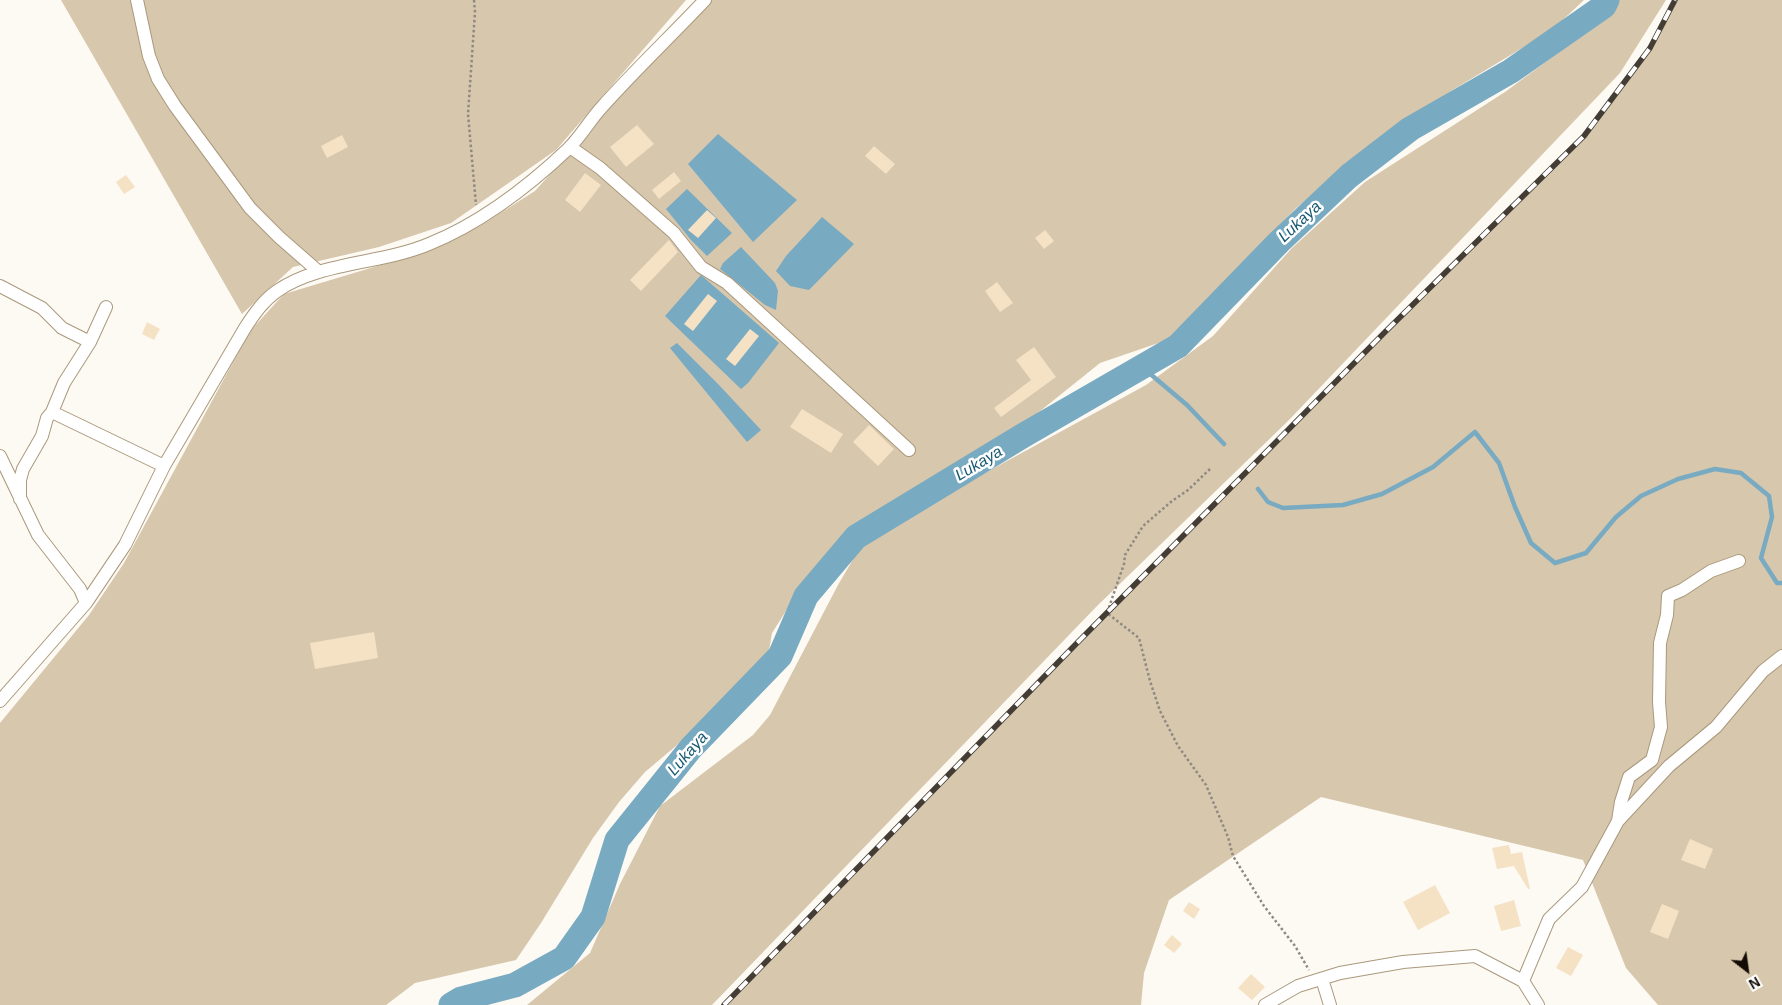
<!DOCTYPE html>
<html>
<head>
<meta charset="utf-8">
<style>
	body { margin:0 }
	#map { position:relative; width:1782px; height:1005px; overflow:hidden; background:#fdf9f3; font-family:Helvetica,sans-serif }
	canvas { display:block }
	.north { position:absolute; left:1722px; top:945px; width:50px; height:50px; -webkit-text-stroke:4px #fff; paint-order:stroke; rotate:150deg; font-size:14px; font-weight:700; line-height:20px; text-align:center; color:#120c04 }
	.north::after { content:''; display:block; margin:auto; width:18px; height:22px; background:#120c04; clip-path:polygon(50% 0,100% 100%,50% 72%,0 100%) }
</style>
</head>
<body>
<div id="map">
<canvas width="1782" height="1005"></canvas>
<div class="north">N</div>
</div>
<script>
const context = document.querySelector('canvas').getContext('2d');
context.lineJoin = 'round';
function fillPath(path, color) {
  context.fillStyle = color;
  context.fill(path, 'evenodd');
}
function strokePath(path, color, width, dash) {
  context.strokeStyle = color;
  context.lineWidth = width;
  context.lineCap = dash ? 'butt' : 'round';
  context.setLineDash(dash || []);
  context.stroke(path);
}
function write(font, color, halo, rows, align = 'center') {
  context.font = font + ' Helvetica,sans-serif';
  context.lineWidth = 5;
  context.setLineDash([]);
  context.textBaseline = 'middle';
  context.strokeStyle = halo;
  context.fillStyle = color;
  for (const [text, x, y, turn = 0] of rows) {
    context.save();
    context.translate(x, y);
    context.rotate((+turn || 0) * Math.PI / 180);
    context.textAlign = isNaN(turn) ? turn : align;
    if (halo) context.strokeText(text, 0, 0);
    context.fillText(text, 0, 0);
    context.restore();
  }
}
const green = new Path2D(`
	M61 0H686L556 150 451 223 379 247 293 267 242 314Z
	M707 0H1584L1552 30 1451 91 1365 151 1295 209 1173 338 1100 363 1024 424 919 487 825 558 800 589 772 633 768 657 727 703 645 772 619 802 593 838 541 923 516 960 415 983 386 1005H0V723L89 615 124 563 250 331 284 294 414 255 480 226 535 191Z
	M1612 0H1666L1620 73 1288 421 1097 606 712 1005H527L590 953 620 884 660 806 753 735 770 715 838 585 859 549 932 502 1146 385 1213 336 1292 248 1365 182 1505 92 1600 22Z
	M1675 0H1782V1005H1658L1626 968 1583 860 1321 797 1169 900 1144 973 1141 1005H724L1076 644 1385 332 1584 136 1650 48Z`);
const water = new Path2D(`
	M718 134 797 200 753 242 688 164Z
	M687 189 732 233 707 256 691 240 666 209Z
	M822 217 854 244 809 290 790 286 776 271 786 256Z
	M741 247 775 283 778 291 776 310 765 305 720 269 723 263Z
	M701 275 779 343 748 383 741 389 665 316Z
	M677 343 719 385 761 430 747 442 670 348Z`);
const stream = new Path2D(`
	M1142 367 1187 405 1224 444
	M1258 489 1268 502 1283 508 1343 505 1382 494 1433 467 1475 432 1499 463 1515 507 1531 543 1555 563 1586 553 1616 517 1641 496 1678 479 1715 469 1741 473 1769 496 1772 517 1761 558 1777 583H1782`);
const river = new Path2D(`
	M451 1005 461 999 515 985 564 958 593 917 617 840 691 748 780 656 806 596 856 537 1024 435 1178 346 1279 242 1349 176 1410 129 1511 71 1604 6 1607 0`);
const building = new Path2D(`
	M637 125 654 144 626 167 610 147Z
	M342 135 348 147 327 158 321 146Z
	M874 146 895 164 886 174 865 156Z
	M674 172 681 181 659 199 652 190Z
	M585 173 601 185 580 212 565 200Z
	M126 175 135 187 124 194 116 182Z
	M707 210 716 218 698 238 688 230Z
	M1045 230 1054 241 1044 249 1035 238Z
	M669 240 678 252 641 291 630 280Z
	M997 282 1013 303 1000 312 985 291Z
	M708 294 717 301 693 331 684 324Z
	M147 322 160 329 154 340 142 334Z
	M750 329 759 336 735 366 726 359Z
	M1034 347 1056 377 1001 417 994 408 1031 380 1016 360Z
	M802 409 843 434 831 453 790 427Z
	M869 425 894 449 878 466 853 442Z
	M374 632 378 658 315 669 310 643Z
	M1690 839 1713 849 1705 869 1681 860Z
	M1509 845 1511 854 1522 852 1530 889H1528L1514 866 1497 869 1492 848Z
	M1435 885 1450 913 1418 930 1403 902Z
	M1514 900 1521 926 1501 931 1494 906Z
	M1189 902 1200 909 1194 919 1183 911Z
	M1662 904 1679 911 1668 939 1650 932Z
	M1172 935 1182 944 1174 953 1164 945Z
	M1568 947 1583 955 1571 976 1556 968Z
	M1251 974 1265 987 1252 1000 1238 988Z`);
const path = new Path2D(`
	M474 0 475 12 468 114 476 205
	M1210 469 1188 490 1172 501 1143 526 1125 555 1124 564 1107 613 1139 638 1150 681 1160 711 1178 746 1206 785 1228 837 1233 856 1264 906 1295 946 1309 970`);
const minor = new Path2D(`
	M137 0 149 56 158 79 175 106 250 208 279 237 319 272
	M570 147 600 168 674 233 701 267 727 283 909 450
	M0 286 42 308 62 328 90 342 64 383 52 412
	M90 342 106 307
	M0 456 38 535 80 589 86 603
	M20 499V480L23 469 42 436 47 418 52 412 164 466
	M0 701 86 603 125 545 164 466 245 328C254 314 263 301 277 291 318 262 382 264 429 244 481 223 528 187 569 148 581 136 590 120 602 107 635 70 671 36 705 0
	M1618 821 1621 802 1629 777 1652 760 1661 727 1659 702 1660 643 1667 615 1668 596 1682 590 1711 571 1739 561
	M1322 979 1330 1005
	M1523 981 1549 919 1582 887 1618 821 1669 766 1716 727 1763 671 1782 656
	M1265 1005 1298 986 1340 973 1403 962 1475 956 1523 981 1538 1005`);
const rail = new Path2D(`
	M724 1005 1076 644 1385 332 1584 136 1650 48 1675 0`);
const waterNames = [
	["Lukaya",1300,222,-43],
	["Lukaya",979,464,-31],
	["Lukaya",688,754,-49]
];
fillPath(green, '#d7c7ac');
fillPath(water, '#78aac2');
strokePath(stream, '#78aac2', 4.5);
strokePath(river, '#78aac2', 25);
fillPath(building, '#f5e2c5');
strokePath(minor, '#aa997d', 14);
strokePath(path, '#8e8a83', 2.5, [2.5, 2.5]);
strokePath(minor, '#fff', 12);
strokePath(rail, '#433d36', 5.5);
strokePath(rail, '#fff', 4, [11]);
write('italic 16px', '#195972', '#fff', waterNames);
</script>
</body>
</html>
